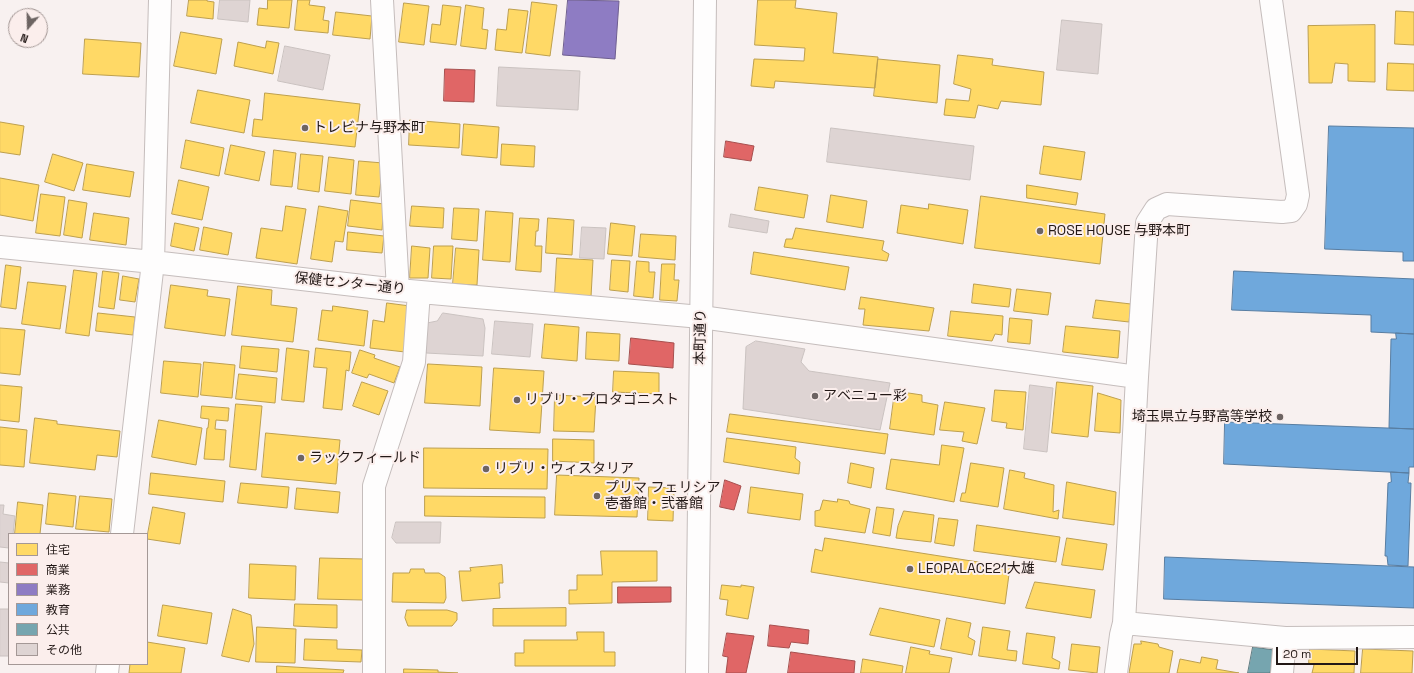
<!DOCTYPE html>
<html>
<head>
<meta charset="utf-8">
<style>
	body { margin:0 }
	#map { position:relative; width:1414px; height:673px; overflow:hidden; background:#f8f1f0; font-family:"Space Grotesk","Noto Sans JP",sans-serif }
	canvas { display:block }
	.legend { position:absolute; left:8px; top:533px; width:140px; height:132px; box-sizing:border-box; background:#fbeeec; border:1px solid #a49896; margin:0; padding:5px 7px; list-style:none; font-size:12px; color:#221816 }
	.legend li { display:flex; align-items:center; gap:8px; height:20px }
	.legend b { width:20px; border:1px solid #a49896 }
	.north { position:absolute; left:8px; top:8px; width:40px; height:40px; box-sizing:border-box; background:#fbeeec; border:1px solid #a49896; border-radius:50%; rotate:200deg; font-size:11px; font-weight:700; line-height:16px; text-align:center; color:#221816 }
	.north::after { content:''; display:block; margin:auto; width:14px; height:18px; background:#6d6462; clip-path:polygon(50% 0,100% 100%,50% 72%,0 100%) }
	.scale { position:absolute; left:1276px; top:647px; width:82px; height:18px; box-sizing:border-box; border:2px solid #221816; border-top:0; padding-left:5px; font-size:12px; line-height:14px; white-space:nowrap; color:#221816; -webkit-text-stroke:3px #fbeeec; paint-order:stroke }
</style>
</head>
<body>
<div id="map">
<canvas width="1414" height="673"></canvas>
<ul class="legend">
<li><b style="height:11px;background:#ffd966"></b>住宅</li>
<li><b style="height:11px;background:#e06666"></b>商業</li>
<li><b style="height:11px;background:#8e7cc3"></b>業務</li>
<li><b style="height:11px;background:#6fa8dc"></b>教育</li>
<li><b style="height:11px;background:#76a5af"></b>公共</li>
<li><b style="height:11px;background:#ded4d3"></b>その他</li>
</ul>
<div class="north">N</div>
<div class="scale">20 m</div>
</div>
<script>
const context = document.querySelector('canvas').getContext('2d');
context.lineJoin = 'round';
function fillPath(path, color) {
  context.fillStyle = color;
  context.fill(path, 'evenodd');
}
function strokePath(path, color, width, dash) {
  context.strokeStyle = color;
  context.lineWidth = width;
  context.lineCap = dash ? 'butt' : 'round';
  context.setLineDash(dash || []);
  context.stroke(path);
}
function write(font, color, halo, rows, align = 'center') {
  context.font = font + ' "Space Grotesk","Noto Sans JP",sans-serif';
  context.lineWidth = 4;
  context.setLineDash([]);
  context.textBaseline = 'middle';
  context.strokeStyle = halo;
  context.fillStyle = color;
  for (const [text, x, y, turn = 0] of rows) {
    context.save();
    context.translate(x, y);
    context.rotate((+turn || 0) * Math.PI / 180);
    context.textAlign = isNaN(turn) ? turn : align;
    if (halo) context.strokeText(text, 0, 0);
    context.fillText(text, 0, 0);
    context.restore();
  }
}
const homes = new Path2D(`
	M189 0H207V1L214 2 213 19 187 16Z
	M268 0H292L289 28 257 25 259 8 267 9Z
	M298 0H310L309 5 325 7 323 20 329 21 328 33 295 30Z
	M758 0H796L795 8 837 13 833 53 878 57 875 88 775 81 774 88 751 86 754 59 804 61 805 48 755 45Z
	M532 2 557 5 550 56 526 53Z
	M404 3 429 6 424 45 399 42Z
	M443 5 461 7 456 45 430 42 432 24 440 25Z
	M466 5 484 8 482 29 488 30 486 49 461 46Z
	M509 9 528 11 522 53 495 50 497 29 506 30Z
	M1396 11 1414 12V45L1395 44Z
	M336 12 372 16 370 39 333 35Z
	M1375 25V82L1348 81V64L1335 63 1332 83H1309L1308 26Z
	M181 32 222 39 216 74 174 66Z
	M85 39 141 43 139 77 83 74Z
	M267 41 279 43 273 74 234 66 238 42 265 48Z
	M958 55 993 59 992 65 1044 72 1041 105 1001 101 998 109 978 105 975 118 944 115 946 99 969 101 971 89 954 84Z
	M878 59 940 65 937 103 874 96Z
	M1388 63 1414 64V91L1387 90Z
	M198 90 250 100 244 133 191 123Z
	M265 93 360 104 355 147 252 136 254 119 262 120Z
	M410 120 460 124 459 148 409 145Z
	M0 122 24 126 20 155 0 152Z
	M464 124 499 127 497 158 462 155Z
	M186 140 224 148 219 176 181 168Z
	M502 144 535 146 534 167 501 165Z
	M231 145 265 152 259 181 225 174Z
	M1044 146 1085 152 1081 180 1040 174Z
	M274 150 296 153 292 187 271 185Z
	M53 154 83 163 74 191 45 182Z
	M301 154 323 156 319 192 298 189Z
	M329 157 354 160 351 194 325 191Z
	M359 161 383 163 379 197 356 195Z
	M87 164 134 172 130 197 83 190Z
	M0 178 39 185 33 221 0 215Z
	M179 180 209 187 202 220 172 214Z
	M1027 185 1078 193 1076 205 1027 198Z
	M759 187 808 195 804 218 755 210Z
	M41 194 65 197 60 236 36 233Z
	M831 195 867 201 863 228 827 222Z
	M981 196 1105 214 1100 264 975 248Z
	M69 200 87 203 82 238 64 235Z
	M351 200 384 204 382 230 348 226Z
	M929 204 968 210 963 244 897 233 901 205 928 209Z
	M286 206 306 209 297 264 256 258 261 228 282 231Z
	M319 206 348 211 343 242 335 241 332 262 311 259Z
	M412 206 444 208 443 228 410 226Z
	M454 208 479 209 477 241 452 239Z
	M486 211 513 213 510 262 483 260Z
	M94 213 129 218 126 245 90 240Z
	M520 218 539 219 538 231H536L535 246H542L541 272 516 270Z
	M548 218 574 220 572 255 546 253Z
	M175 223 199 228 194 251 171 246Z
	M611 223 635 226 632 256 608 254Z
	M204 227 232 233 228 255 200 250Z
	M796 228 884 241 882 250 889 254 887 261 784 247 786 239H792Z
	M348 232 384 236 382 253 347 250Z
	M641 234 676 236 675 260 639 257Z
	M412 246 430 248 428 278H410Z
	M434 246H453L451 279 432 278Z
	M456 248 479 250 477 285 453 284Z
	M754 252 849 267 845 290 751 274Z
	M557 258 593 260 591 297 555 294Z
	M612 260 630 261 628 292 610 290Z
	M637 261 649 262V272H655L653 298 634 296Z
	M662 264H675L674 280H679L677 301 660 300Z
	M6 265 21 267 16 309 1 307Z
	M74 270 97 273 89 336 66 333Z
	M103 271 119 273 114 309 99 307Z
	M123 276 139 279 135 302 120 300Z
	M28 282 66 286 60 329 22 324Z
	M974 284 1011 289 1009 307 972 303Z
	M171 285 208 290 207 296 230 299 225 336 165 328Z
	M238 286 272 290 271 305 297 308 293 342 232 335Z
	M1017 289 1051 293 1048 315 1014 311Z
	M861 297 934 308 929 331 863 325 865 309H859Z
	M1096 300 1131 304 1129 322 1093 318Z
	M387 303 410 306 405 352 370 348 373 320 384 322Z
	M333 306 368 311 364 346 318 340 322 310 332 311Z
	M951 311 1003 316 1002 335 995 334 992 341 948 336Z
	M98 313 135 317 133 335 96 331Z
	M1010 318 1032 320 1030 344 1008 342Z
	M545 324 579 327 577 361 542 358Z
	M1066 326 1120 331 1118 358 1063 352Z
	M0 328 25 330 20 375 0 373Z
	M587 332 620 334 619 361 586 359Z
	M242 346 279 349 277 372 240 368Z
	M287 348 309 351 304 402 282 400Z
	M316 348 351 352 349 371 346 370 342 410 323 408 327 368 314 367Z
	M360 350 375 355 374 358 400 367 394 383 369 374 367 378 352 373Z
	M164 361 201 364 198 397 161 393Z
	M204 362 235 365 232 398 201 395Z
	M428 364 482 367 480 406 425 403Z
	M494 368 544 371 540 433 490 430Z
	M614 371 659 373V394L613 392Z
	M239 374 277 378 275 403 236 399Z
	M362 382 388 391 379 415 353 406Z
	M1057 382 1093 386 1088 437 1052 433Z
	M0 385 22 387 19 422 0 420Z
	M995 390 1026 392 1023 430 1006 428 1007 423 992 421Z
	M895 391 922 395V402L938 405 934 435 890 429Z
	M1098 393 1121 400 1120 433 1095 431Z
	M555 395 596 397 594 432 554 431Z
	M945 402 985 408 977 444 962 441 964 432 940 430Z
	M236 404 262 406 256 470 230 467Z
	M202 406 229 408 228 421 216 420 215 429 226 430 224 460 204 459 207 428H208L209 419 201 418Z
	M730 414 888 434 885 454 727 432Z
	M35 418 57 421V424L120 431 117 457 97 455 95 470 30 463Z
	M159 420 202 428 196 465 152 457Z
	M0 427 27 430 24 467 0 465Z
	M266 433 340 440 336 484 262 477Z
	M727 438 796 447 795 458 800 462 799 474 724 462Z
	M553 439 594 440V463L553 461Z
	M942 445 964 448 954 502 886 489 891 459 939 465Z
	M424 448 548 449 547 489 424 488Z
	M851 463 874 468 871 488 848 483Z
	M971 463 1004 468 998 507 960 501 962 493H965Z
	M1010 470 1025 473 1024 478 1054 485 1053 512 1059 510 1058 519 1004 509Z
	M151 473 225 481 223 502 149 494Z
	M557 475 639 478 637 517 555 515Z
	M1067 482 1116 492 1114 525 1063 518Z
	M241 483 289 487 287 508 238 503Z
	M649 487 674 488 673 521 648 520Z
	M751 487 803 494 800 520 748 513Z
	M297 488 340 492 338 513 295 509Z
	M49 493 76 496 73 527 46 524Z
	M80 496 112 499 109 532 76 529Z
	M425 496 545 497V518L425 516Z
	M838 499 849 501 850 504 870 509 865 533 815 526V511L820 510 823 500 837 502Z
	M18 502 43 505 40 534H15Z
	M153 507 185 513 180 544 147 539Z
	M877 507 894 509 890 536 873 533Z
	M904 511 934 515 931 542 896 538 898 526Z
	M939 518 958 520 954 546 935 543Z
	M977 525 1060 537 1056 562 974 551Z
	M825 538 1010 567 1005 604 811 572 815 549 822 551Z
	M1067 538 1107 544 1103 570 1062 565Z
	M601 551H657V581L612 582V603L569 604V590H577V575H602Z
	M320 558 364 559 363 600 318 599Z
	M250 564 296 566 295 600 249 598Z
	M502 565 503 583H499L500 598 462 601 459 571H471L470 568Z
	M411 569H424L425 573H439L445 577 446 598 444 603 392 602 393 573H409Z
	M1035 582 1095 590 1091 618 1026 608Z
	M722 585 741 587V585L754 587 748 619 726 615 728 600 720 599Z
	M295 604 337 605V628L294 626Z
	M163 605 212 613 207 644 158 636Z
	M566 608V626H493V609Z
	M880 608 940 620 934 647 870 635Z
	M233 609 251 615 254 644 249 662 222 656Z
	M407 610H447L457 613V620L452 626H408L405 618Z
	M947 618 971 623 968 637 975 641 972 655 941 649Z
	M257 627 296 629 295 663 256 662Z
	M983 627 1010 631 1007 650 1017 651 1016 661 979 656Z
	M577 632H604V652H615V666H515V653H524V640H577Z
	M1027 633 1055 637 1052 658 1060 662 1059 669 1023 664Z
	M305 639 337 640V649L362 650 361 662 304 660Z
	M1141 641 1158 644 1159 647 1173 651 1169 673H1129L1134 644H1141Z
	M147 642 185 648 181 673H129L130 664H147Z
	M1072 644 1100 647 1097 673 1069 670Z
	M911 647 930 651 929 654 952 658 949 673H906Z
	M1310 649 1355 651 1354 673H1312L1314 665 1309 663Z
	M1363 649 1413 651 1412 673H1361Z
	M1202 657 1218 660 1216 669 1239 673H1177L1180 659 1200 663Z
	M863 659 903 666 902 673H861Z
	M277 666 344 670 343 673H277Z
	M404 669 438 670V672L458 673H404Z`);
const shops = new Path2D(`
	M445 69 475 70 474 102 444 101Z
	M726 141 754 146 751 161 724 157Z
	M631 338 674 343 673 368 629 364Z
	M725 480 741 486 734 510 720 507Z
	M618 587H671V602L618 603Z
	M770 625 809 630 808 644 791 642 789 648 768 646Z
	M727 633 754 636 746 673H726L728 657 723 656Z
	M791 652 855 661 854 673H788Z`);
const offices = new Path2D(`
	M568 0 619 1 615 59 563 55Z`);
const schools = new Path2D(`
	M1329 126 1414 128V261H1403V252L1325 249Z
	M1234 271 1414 279V334L1371 332V315L1232 310Z
	M1396 333 1414 334V429L1389 428 1391 339H1396Z
	M1225 422 1414 429V467H1409V473L1224 464Z
	M1391 472 1409 473 1408 483H1411L1408 566 1388 565 1387 556H1385L1388 483 1391 482Z
	M1165 557 1414 567V608L1164 599Z`);
const public = new Path2D(`
	M1253 647 1274 650 1270 673H1248Z`);
const building = new Path2D(`
	M220 0H250L248 22 218 19Z
	M1062 20 1102 24 1098 74 1057 70Z
	M285 46 330 55 323 90 278 81Z
	M499 67 580 71 578 110 497 106Z
	M831 128 974 146 970 180 827 162Z
	M731 214 769 221 767 233 729 227Z
	M582 227 606 228 604 259 580 258Z
	M443 313 483 319 485 328 483 356 426 353 427 323 437 321Z
	M495 321 533 324 530 357 492 354Z
	M756 341 805 349 801 362 809 371 890 383 880 430 743 409 746 347Z
	M1030 385 1053 388 1047 452 1024 449Z
	M0 505H4L3 514 15 516 13 534H9V548L0 547Z
	M396 522H441L440 543H396L392 538Z
	M0 562 9 563V583L0 582Z
	M0 609H9V656H0Z`);
const minor = new Path2D(`
	M382 0 398 290
	M0 247 153 262 398 290 701 317 1137 377
	M122 534 153 262 160 0
	M1124 623 1285 638 1414 637
	M107 673 108 664
	M374 673V486L414 362 419 292
	M1116 673 1121 635 1124 623 1137 377 1147 223 1156 209 1167 204 1282 212 1291 211 1296 204 1298 195 1271 0
	M1282 673 1285 638`);
const secondary = new Path2D(`
	M697 673 705 0`);
const markers = [
	[305,128,4,"#6d6462"],
	[1040,231,4,"#6d6462"],
	[815,396,4,"#6d6462"],
	[517,400,4,"#6d6462"],
	[1280,417,4,"#6d6462"],
	[301,458,4,"#6d6462"],
	[486,469,4,"#6d6462"],
	[597,496,4,"#6d6462"],
	[910,569,4,"#6d6462"]
];
const poiNames = [
	["トレビナ与野本町",313,128],
	["ROSE HOUSE 与野本町",1048,231],
	["アベニュー彩",823,396],
	["リブリ・プロタゴニスト",525,400],
	["埼玉県立与野高等学校",1272,417,"right"],
	["ラックフィールド",309,458],
	["リブリ・ウィスタリア",494,469],
	["プリマ フェリシア",605,488],
	["壱番館・弐番館",605,504],
	["LEOPALACE21大雄",918,569]
];
const streetNames = [
	["保健センター通り",350,284,6],
	["本町通り",701,337,-89]
];
fillPath(homes, '#ffd966');
strokePath(homes, '#bd9f4e', 1);
fillPath(shops, '#e06666');
strokePath(shops, '#a74f4e', 1);
fillPath(offices, '#8e7cc3');
strokePath(offices, '#6e5e8f', 1);
fillPath(schools, '#6fa8dc');
strokePath(schools, '#587da1', 1);
fillPath(public, '#76a5af');
strokePath(public, '#5d7b81', 1);
fillPath(building, '#ded4d3');
strokePath(building, '#cac2c0', 1);
strokePath(minor, '#c5bdbc', 24);
strokePath(secondary, '#c5bdbc', 24);
strokePath(minor, '#fefdfd', 22);
strokePath(secondary, '#fefdfd', 22);
for (const [x, y, r, color] of markers) {
  const dot = new Path2D();
  dot.arc(x, y, r, 0, 2 * Math.PI);
  context.fillStyle = color;
  context.fill(dot);
  strokePath(dot, '#fbeeec', 1.5);
}
write('14px', '#221816', '#fbeeec', poiNames, 'left');
write('14px', '#221816', '#fbeeec', streetNames);
</script>
</body>
</html>
